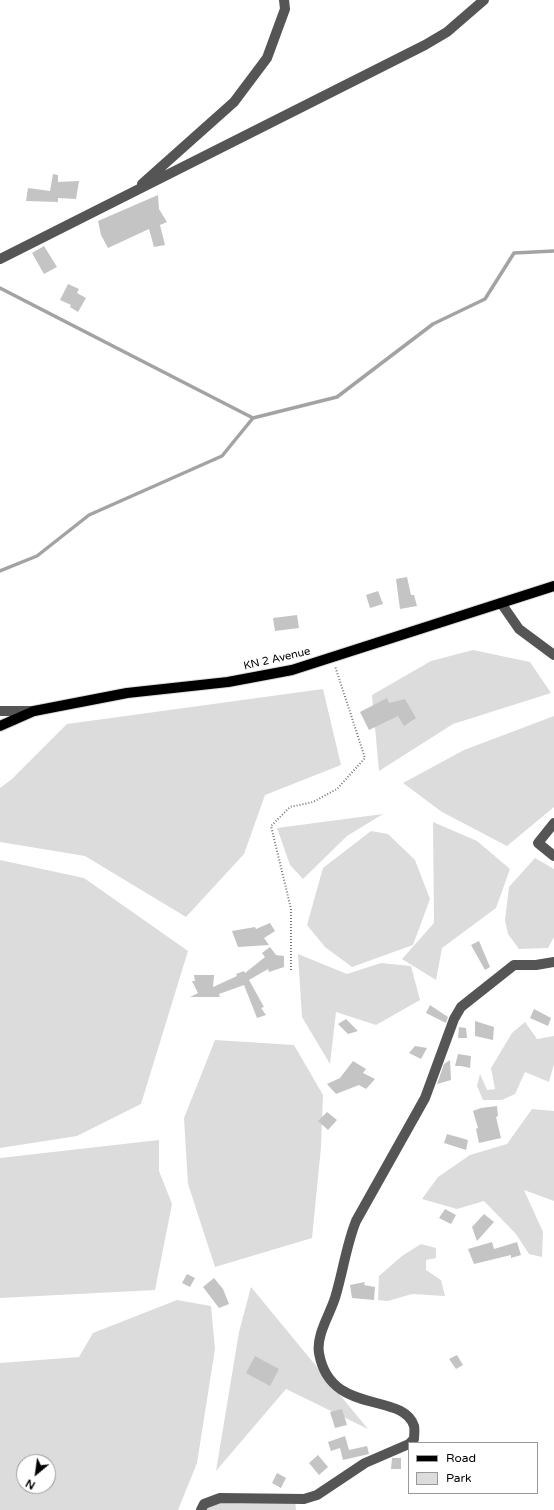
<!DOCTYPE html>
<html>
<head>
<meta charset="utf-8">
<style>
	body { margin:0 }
	#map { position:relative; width:554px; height:1510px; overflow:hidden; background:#fff; font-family:"Varela Round",sans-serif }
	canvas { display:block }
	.legend { position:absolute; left:408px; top:1442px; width:130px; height:52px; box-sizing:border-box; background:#fff; border:1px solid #999; margin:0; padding:5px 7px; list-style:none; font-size:12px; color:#000 }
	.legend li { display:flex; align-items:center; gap:8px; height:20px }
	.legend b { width:20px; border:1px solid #999 }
	.north { position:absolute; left:16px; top:1454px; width:40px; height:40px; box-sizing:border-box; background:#fff; border:1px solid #999; border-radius:50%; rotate:209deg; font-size:11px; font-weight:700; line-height:16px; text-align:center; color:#000 }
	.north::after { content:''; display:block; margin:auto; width:14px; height:18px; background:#000; clip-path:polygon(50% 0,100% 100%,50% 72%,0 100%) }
</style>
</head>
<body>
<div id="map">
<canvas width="554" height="1510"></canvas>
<ul class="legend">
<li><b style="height:5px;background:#000"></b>Road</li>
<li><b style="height:11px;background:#dcdcdc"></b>Park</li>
</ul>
<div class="north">N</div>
</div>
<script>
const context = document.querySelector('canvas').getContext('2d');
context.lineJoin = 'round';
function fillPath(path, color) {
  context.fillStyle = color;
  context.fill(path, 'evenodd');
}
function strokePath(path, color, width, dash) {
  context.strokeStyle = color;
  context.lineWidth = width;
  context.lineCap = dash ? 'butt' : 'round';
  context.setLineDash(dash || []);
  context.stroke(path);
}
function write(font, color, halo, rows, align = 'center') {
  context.font = font + ' "Varela Round",sans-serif';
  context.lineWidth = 3;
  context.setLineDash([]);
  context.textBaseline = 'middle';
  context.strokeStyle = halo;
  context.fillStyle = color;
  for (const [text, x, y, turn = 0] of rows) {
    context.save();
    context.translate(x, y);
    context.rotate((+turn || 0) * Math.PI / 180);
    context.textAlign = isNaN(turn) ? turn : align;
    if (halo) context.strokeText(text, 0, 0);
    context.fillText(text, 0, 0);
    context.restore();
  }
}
const green = new Path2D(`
	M473 650 530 662 551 693 453 724 379 771 372 695 431 661Z
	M323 689 341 765 265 795 244 854 186 917 85 856 0 842V788L12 779 67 724Z
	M554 716V807L507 846 442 812 403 783 464 750Z
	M383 814 347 836 303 879 290 865 277 828Z
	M433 822 477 841 510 869 496 908 442 948 436 980 402 959 434 923Z
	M371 831 388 834 415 860 430 899 413 945 352 967 325 947 307 925 323 868Z
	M535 858 554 869V937L548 948 519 949 508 934 505 920 509 887Z
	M0 860 84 878 188 951 141 1104 77 1136 0 1148Z
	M298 954 347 974 381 963 411 966 420 1000 376 1025 336 1012 330 1064 302 1017Z
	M525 1022 537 1039 554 1036V1064L549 1082 525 1072 515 1094 502 1100H483L477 1086 480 1074 487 1090 495 1089 491 1068 512 1033Z
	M215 1040 294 1045 323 1095 321 1147 312 1238 215 1267 188 1184 184 1118Z
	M532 1109 554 1111V1201L524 1190 543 1232 542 1257 529 1254 516 1234 484 1201 457 1209 422 1199 438 1177 470 1155 507 1144Z
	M159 1140V1171L172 1204 155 1290 0 1298V1158Z
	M421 1244 436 1248V1258L426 1260V1270L441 1280 445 1296 412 1294 388 1301 378 1300 379 1276 402 1256Z
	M251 1287 368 1429 286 1389 216 1471 239 1332Z
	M177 1300 211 1306 215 1349 197 1463 178 1510H0V1363L79 1357 93 1333ZM24 1462H48V1486H24Z
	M223 1498 295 1499 296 1510H204Z`);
const stream = new Path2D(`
	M0 288 253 418 337 397 433 324 485 299 514 253 554 251
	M0 571 37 556 89 515 222 456 253 418`);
const building = new Path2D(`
	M53 174 58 175V182L79 181 76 199 58 198V202L26 201 28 188 50 191Z
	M158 195 159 209 167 222 160 225 165 245 154 247 149 229 108 248 101 235 98 221Z
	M44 246 57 267 44 274 32 253Z
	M68 284 79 289 77 293 86 298 78 312 70 307 71 305 60 300Z
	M407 577 411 595H414L417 606 400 609 396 579Z
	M378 591 383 604 370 608 366 595Z
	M297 615 299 628 275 631 273 618Z
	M387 698 389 703 405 699 416 718 404 726 398 716 369 730 360 712Z
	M270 923 275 931 264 938 269 945 238 947 232 931 255 927 256 929Z
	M479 941 490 967 485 970 471 945Z
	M270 947 276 955 284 956V967L269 972 268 969 249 980 264 1007 261 1008 266 1015 257 1018 244 985 219 994 220 997H190L198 993 192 981H195L194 975H214L213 987 237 976 236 974 244 971 245 973 265 957 262 953Z
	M430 1005 448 1017 446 1023 426 1013Z
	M534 1009 551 1018 548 1026 530 1018Z
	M346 1019 358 1031 348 1034 338 1024Z
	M475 1021 494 1027 493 1040 475 1036Z
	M459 1027 466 1028 467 1038H458Z
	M415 1046 427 1048 421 1059 409 1053Z
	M458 1054 471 1056 470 1068 461 1066H455Z
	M450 1060 451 1080 437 1084 444 1064Z
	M353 1061 366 1069 363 1073 375 1079 366 1089 359 1085 336 1094 327 1084 340 1078Z
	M497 1106 498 1116 496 1117 501 1138 479 1143 476 1129 478 1128 473 1111 481 1108Z
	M327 1112 337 1120 328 1130 318 1121Z
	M447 1134 468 1140 466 1150 444 1143Z
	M445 1209 456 1215 451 1224 439 1218Z
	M484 1214 494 1222 477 1241 472 1227Z
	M492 1242 494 1249 517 1242 521 1255 511 1258V1255L474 1264 468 1249Z
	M187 1274 195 1278 190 1287 182 1283Z
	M214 1278 223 1289 229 1304 219 1308 203 1287Z
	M365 1282 364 1285 375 1287 374 1300 352 1298 350 1285Z
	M457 1355 463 1365 456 1369 449 1359Z
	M255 1356 279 1369 270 1386 246 1373Z
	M342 1409 347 1425 335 1428 330 1412Z
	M345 1436 349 1450 367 1446 369 1454 343 1460 340 1448 331 1451 328 1442Z
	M318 1455 328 1467 319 1475 309 1463Z
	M392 1458H401V1469H391Z
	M277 1473 286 1478 281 1488 272 1483Z`);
const path = new Path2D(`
	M291 970V909L271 826 290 807 313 802 337 789 365 758 335 666`);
const minor = new Path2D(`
	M142 184 234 102 267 58 285 9 284 0
	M0 259 425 45 447 32 484 0
	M501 603 519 629 554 655
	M0 711H34
	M554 823 538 843 554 856
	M410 1443 414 1439C414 1435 415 1430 414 1426 403 1391 330 1417 319 1353 316 1335 330 1314 335 1298 343 1272 346 1246 356 1221L425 1098 454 1019 461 1007 514 965H536L554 962
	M201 1510 204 1504 220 1498 304 1499 317 1495 365 1463 409 1444`);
const major = new Path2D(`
	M0 726 34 711 127 693 228 682 292 670 554 586`);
const streetNames = [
	["KN 2 Avenue",277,659,-13]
];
fillPath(green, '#dcdcdc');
strokePath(stream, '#a3a3a3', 3.5);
fillPath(building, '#c4c4c4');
strokePath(major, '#dbdbdb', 12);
strokePath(path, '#777', 2, [1, 2]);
strokePath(minor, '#555', 10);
strokePath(major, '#000', 10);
write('11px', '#000', '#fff', streetNames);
</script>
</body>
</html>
